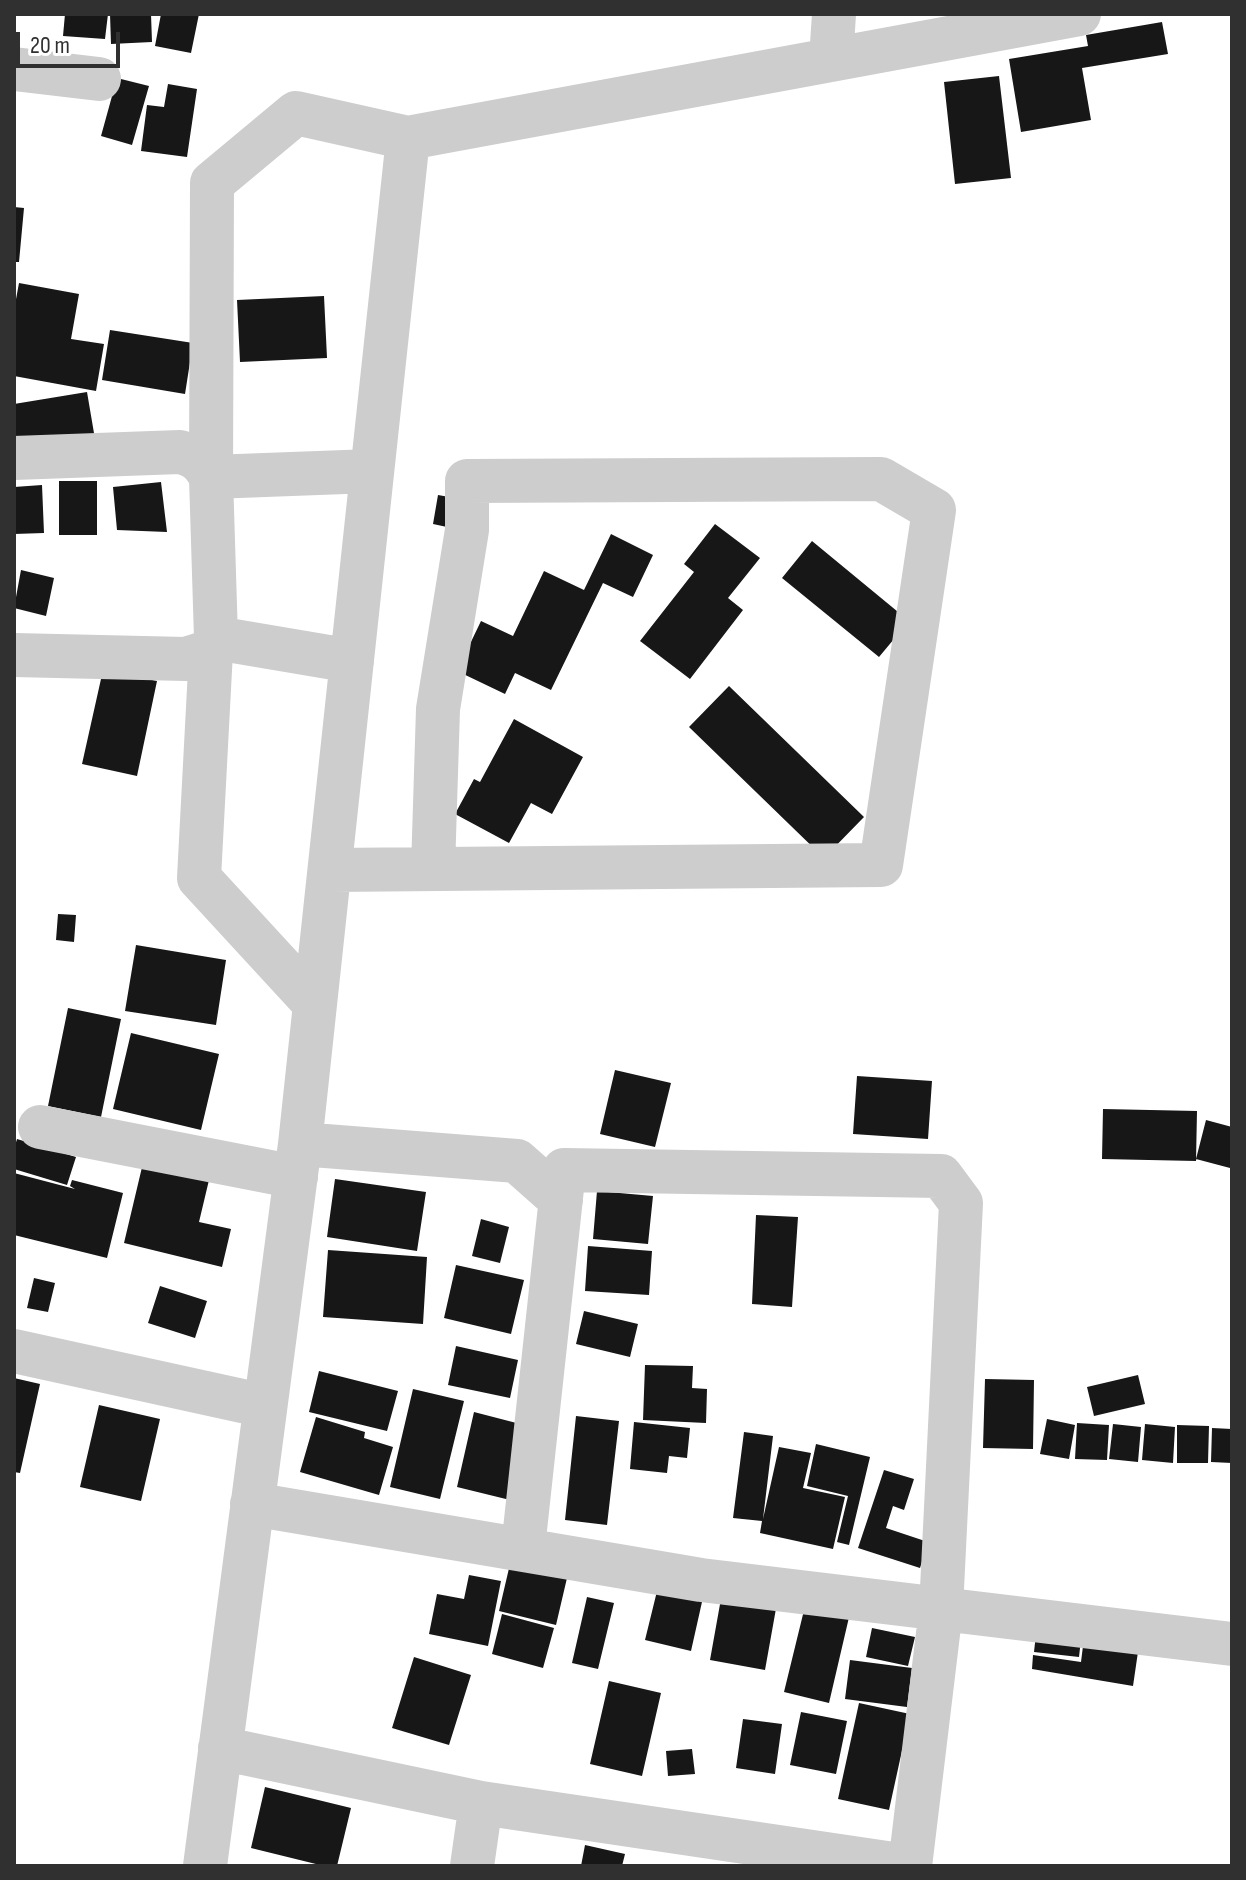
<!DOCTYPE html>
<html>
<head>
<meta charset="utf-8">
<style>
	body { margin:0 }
	#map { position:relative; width:1246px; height:1880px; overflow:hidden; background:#fff; font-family:"Sofia Sans Condensed",sans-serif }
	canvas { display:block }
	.frame { position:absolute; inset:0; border:16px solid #303030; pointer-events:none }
	.scale { position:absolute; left:16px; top:32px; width:104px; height:36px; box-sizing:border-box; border:4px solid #303030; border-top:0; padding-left:10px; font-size:24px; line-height:28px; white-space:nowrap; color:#303030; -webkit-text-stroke:6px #fff; paint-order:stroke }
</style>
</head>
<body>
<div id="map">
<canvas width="1246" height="1880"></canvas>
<div class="frame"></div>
<div class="scale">20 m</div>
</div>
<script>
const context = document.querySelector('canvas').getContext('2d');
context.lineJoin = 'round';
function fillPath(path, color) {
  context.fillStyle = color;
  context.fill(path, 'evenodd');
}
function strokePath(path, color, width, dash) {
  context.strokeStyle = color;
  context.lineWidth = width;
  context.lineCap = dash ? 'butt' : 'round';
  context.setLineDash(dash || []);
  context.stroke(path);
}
const building = new Path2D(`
	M65 14H108L105 39 63 36Z
	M110 14H151L152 42 111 44Z
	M161 14H199L191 53 155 46Z
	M1162 22 1168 54 1082 68 1091 120 1021 132 1009 59 1088 46 1086 35Z
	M999 76 1011 178 955 184 944 82Z
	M117 78 149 86 132 145 101 136Z
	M168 84 197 89 187 157 141 151 147 105 164 107Z
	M14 207 24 208 19 262H14Z
	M19 283 79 294 71 339 104 344 96 391 14 376V310Z
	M324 296 327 358 240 362 237 300Z
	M110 330 193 343 185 394 102 380Z
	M87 392 95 439 18 452 14 428V404Z
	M59 481H97V535H59Z
	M161 482 167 532 117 530 113 487Z
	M42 485 44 533 14 534V487Z
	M438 495 466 500 461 530 433 524Z
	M715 524 760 558 728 598 743 610 690 679 640 641 694 572 684 564Z
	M611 534 653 555 633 597 603 583 551 690 515 673 505 694 457 671 481 621 513 636 544 571 584 590Z
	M812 541 909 621 879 657 782 578Z
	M21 570 54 578 46 616 14 608Z
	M103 670 157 681 137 776 82 764Z
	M729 686 864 817 824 858 689 727Z
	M514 719 583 757 552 814 531 803 509 843 455 814 474 779 480 782Z
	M58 914 76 915 74 942 56 940Z
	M136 945 226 960 216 1025 125 1011Z
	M68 1008 121 1019 101 1117 48 1106Z
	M131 1033 219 1054 201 1130 113 1109Z
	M615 1070 671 1083 655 1147 600 1134Z
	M857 1076 932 1081 928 1139 853 1134Z
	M1103 1109 1197 1111 1196 1161 1102 1159Z
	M1206 1120 1232 1127 1230 1168 1196 1159Z
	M17 1139 76 1157 67 1185 14 1169V1149Z
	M143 1163 209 1180 199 1222 231 1229 222 1267 124 1243Z
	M14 1173 75 1189 70 1186 72 1180 123 1193 107 1258 14 1235Z
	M335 1179 426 1192 417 1251 327 1237Z
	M597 1191 653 1196 648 1244 593 1239Z
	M756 1215 798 1217 792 1307 752 1304Z
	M481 1219 509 1227 500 1263 472 1256Z
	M588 1246 652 1251 649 1295 585 1291Z
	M328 1250 427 1257 423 1324 323 1317Z
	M456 1265 524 1280 511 1334 444 1318Z
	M34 1278 55 1283 48 1312 27 1308Z
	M160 1286 207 1301 195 1338 148 1323Z
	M584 1311 638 1324 630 1357 576 1344Z
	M456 1346 518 1360 510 1398 448 1385Z
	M645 1365 693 1366 692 1388 707 1389 706 1423 643 1420Z
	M319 1371 398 1391 387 1431 309 1412Z
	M1138 1375 1145 1404 1094 1416 1087 1387Z
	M14 1378 40 1384 20 1473 14 1472Z
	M985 1379 1034 1380 1033 1449 983 1448Z
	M413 1389 464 1401 440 1499 390 1487Z
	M99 1405 160 1419 141 1501 80 1487Z
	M474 1412 528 1426 510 1500 457 1487Z
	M576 1416 619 1421 607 1525 565 1520Z
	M316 1417 365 1432 364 1438 393 1447 379 1495 300 1472Z
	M1047 1419 1075 1425 1069 1459 1040 1454Z
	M634 1422 690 1428 687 1458 669 1456 667 1473 630 1469Z
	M1077 1423 1109 1425 1107 1460 1075 1459Z
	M1113 1424 1141 1427 1138 1462 1109 1459Z
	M1145 1424 1175 1427 1173 1463 1142 1460Z
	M1177 1425 1209 1426 1208 1463H1177Z
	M1212 1428 1232 1429V1463L1211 1462Z
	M744 1432 773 1436 763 1519 779 1447 811 1453 803 1488 845 1497 833 1549 760 1533 762 1521 733 1518Z
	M816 1444 870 1457 849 1545 837 1542 848 1496 807 1486Z
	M884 1470 914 1479 904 1510 893 1506 886 1528 928 1542 920 1568 858 1548Z
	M510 1564 567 1578 556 1625 499 1611Z
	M469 1575 501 1581 488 1646 429 1634 437 1594 464 1599Z
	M659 1583 704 1593 691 1651 645 1640Z
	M722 1593 777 1603 765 1670 710 1660Z
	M587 1597 614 1603 598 1669 572 1663Z
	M806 1602 850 1613 829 1703 784 1692Z
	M502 1614 554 1628 543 1668 492 1654Z
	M872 1628 915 1637 908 1666 866 1657Z
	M1036 1634 1081 1639 1079 1657 1034 1652Z
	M1084 1638 1139 1645 1133 1686 1032 1669 1033 1655 1081 1662Z
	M414 1657 471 1675 449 1745 392 1728Z
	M850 1660 912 1668 907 1707 845 1699Z
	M609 1681 661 1693 642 1776 590 1764Z
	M859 1703 910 1714 889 1810 838 1799Z
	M801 1712 847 1721 836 1774 790 1765Z
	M743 1719 782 1724 775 1774 736 1768Z
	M692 1749 695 1774 668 1776 666 1751Z
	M265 1787 351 1808 337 1866H324L251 1848Z
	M585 1845 625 1854 622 1866H581Z`);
const minor = new Path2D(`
	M831 60 834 14
	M14 69 99 79
	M14 458 180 452C196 456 203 462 211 477L216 638 211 651 186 659 14 655
	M372 471 211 477 212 183 296 113 408 138
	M216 638 352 661
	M211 651 199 878 315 1004
	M330 870 881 865 934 510 881 479 467 481V530L438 709 433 869
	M40 1127 296 1177
	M300 1144 517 1161 561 1200
	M14 1351 265 1406
	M252 1504 701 1580 1232 1644
	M523 1548 564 1170 941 1176 961 1203 941 1609 910 1866
	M220 1748 481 1803 907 1866
	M205 1866 300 1144 408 138 1079 14
	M472 1866 481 1803`);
fillPath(building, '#171717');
strokePath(minor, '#cdcdcd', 44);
</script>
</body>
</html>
